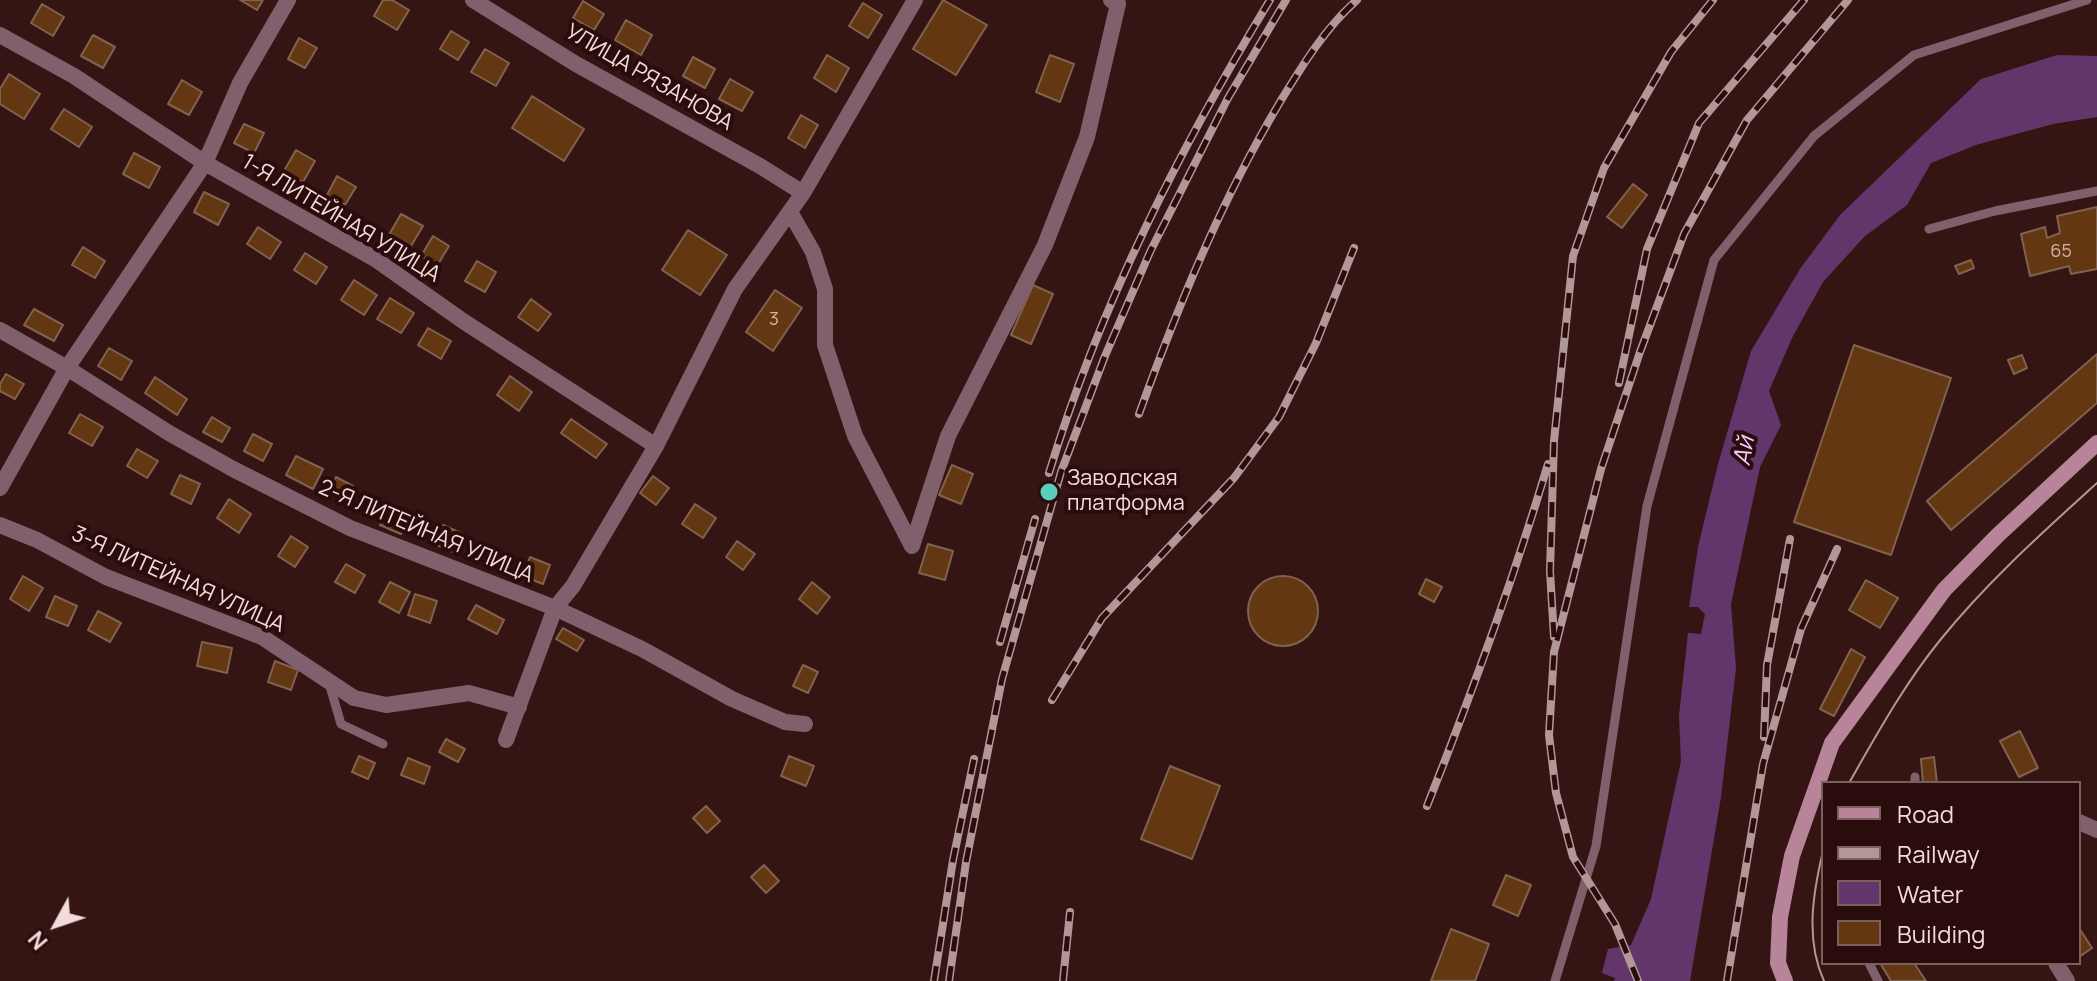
<!DOCTYPE html>
<html>
<head>
<meta charset="utf-8">
<style>
	body { margin:0 }
	#map { position:relative; width:2097px; height:981px; overflow:hidden; background:#341514; font-family:Manrope,sans-serif }
	canvas { display:block }
	.legend { position:absolute; left:1821px; top:781px; width:260px; height:184px; box-sizing:border-box; background:#290c0b; border:2px solid #795f5e; margin:0; padding:10px 14px; list-style:none; font-size:24px; color:#f2dcda }
	.legend li { display:flex; align-items:center; gap:16px; height:40px }
	.legend b { width:40px; border:2px solid #795f5e }
	.north { position:absolute; left:16px; top:885px; width:80px; height:80px; -webkit-text-stroke:6px #290c0b; paint-order:stroke; rotate:230deg; font-size:22px; font-weight:700; line-height:32px; text-align:center; color:#f2dcda }
	.north::after { content:''; display:block; margin:auto; width:28px; height:36px; background:#f2dcda; clip-path:polygon(50% 0,100% 100%,50% 72%,0 100%) }
</style>
</head>
<body>
<div id="map">
<canvas width="2097" height="981"></canvas>
<ul class="legend">
<li><b style="height:10px;background:#b78499"></b>Road</li>
<li><b style="height:10px;background:#b19896"></b>Railway</li>
<li><b style="height:22px;background:#63366b"></b>Water</li>
<li><b style="height:22px;background:#643713"></b>Building</li>
</ul>
<div class="north">N</div>
</div>
<script>
const context = document.querySelector('canvas').getContext('2d');
context.lineJoin = 'round';
function fillPath(path, color) {
  context.fillStyle = color;
  context.fill(path, 'evenodd');
}
function strokePath(path, color, width, dash) {
  context.strokeStyle = color;
  context.lineWidth = width;
  context.lineCap = dash ? 'butt' : 'round';
  context.setLineDash(dash || []);
  context.stroke(path);
}
function write(font, color, halo, rows, align = 'center') {
  context.font = font + ' Manrope,sans-serif';
  context.lineWidth = 8;
  context.setLineDash([]);
  context.textBaseline = 'middle';
  context.strokeStyle = halo;
  context.fillStyle = color;
  for (const [text, x, y, turn = 0] of rows) {
    context.save();
    context.translate(x, y);
    context.rotate((+turn || 0) * Math.PI / 180);
    context.textAlign = isNaN(turn) ? turn : align;
    if (halo) context.strokeText(text, 0, 0);
    context.fillText(text, 0, 0);
    context.restore();
  }
}
const water = new Path2D(`
	M2057 55 2097 56V117L2053 124 1976 145 1931 163 1907 205 1865 236 1823 282 1792 338 1769 391 1781 425 1760 467 1731 604 1736 668 1721 797 1690 981H1614L1615 978 1602 973 1608 949 1631 945 1651 899 1681 761 1679 716 1688 633 1701 634 1705 614 1698 607H1689L1698 547 1718 464 1751 351 1800 269 1840 215 1981 79Z`);
const building = new Path2D(`
	M240 0H263L257 10Z
	M383 0H392L409 10 397 30 374 16Z
	M943 0 987 25 956 75 913 49Z
	M583 1 604 14 594 30 573 18Z
	M863 3 882 15 868 38 849 26Z
	M42 4 64 17 53 36 31 23Z
	M626 20 652 35 641 55 615 40Z
	M451 31 469 42 458 60 440 49Z
	M93 35 115 47 103 68 81 56Z
	M299 38 317 48 305 68 288 59Z
	M485 49 509 63 496 86 471 72Z
	M827 55 849 68 836 92 814 78Z
	M1050 55 1074 64 1060 102 1036 92Z
	M693 57 715 69 705 88 683 76Z
	M9 74 40 94 24 119 0 104V89Z
	M730 79 753 92 742 111 719 99Z
	M182 80 202 92 189 115 168 104Z
	M532 96 584 129 564 161 512 128Z
	M64 109 92 127 79 147 51 129Z
	M801 115 818 125 805 148 788 138Z
	M244 124 264 133 254 153 234 143Z
	M296 150 315 161 303 182 284 171Z
	M134 153 160 167 149 188 123 174Z
	M337 176 356 187 345 205 327 195Z
	M1633 184 1647 195 1622 228 1607 217Z
	M204 192 229 204 218 225 194 212Z
	M2097 207V269L2071 274 2069 266 2030 276 2021 234 2045 227 2047 238 2060 233 2057 216Z
	M401 214 423 226 411 246 390 233Z
	M258 227 281 242 270 259 247 244Z
	M688 230 727 255 700 295 662 270Z
	M433 236 449 246 437 266 421 256Z
	M83 247 105 261 95 278 72 265Z
	M305 253 327 267 316 284 294 270Z
	M1971 260 1974 268 1959 274 1955 266Z
	M477 261 496 272 485 292 465 281Z
	M354 280 377 295 364 315 341 300Z
	M1033 285 1053 294 1031 344 1011 335Z
	M775 290 802 308 773 351 746 332Z
	M390 298 414 313 401 333 377 319Z
	M531 299 551 314 538 331 518 317Z
	M34 309 63 325 54 341 24 325Z
	M428 328 451 341 441 359 418 345Z
	M1854 345 1951 378 1891 555 1794 522Z
	M109 348 132 361 121 380 98 366Z
	M2097 354V403L1951 530 1927 501Z
	M2022 355 2027 368 2014 374 2008 360Z
	M6 374 24 384 15 399 0 391V384Z
	M510 376 532 392 519 411 497 395Z
	M155 377 187 399 177 415 145 393Z
	M80 414 103 427 92 446 69 433Z
	M212 417 230 428 222 442 203 432Z
	M571 419 607 444 596 458 561 433Z
	M253 434 272 444 263 461 244 451Z
	M137 449 158 461 147 478 127 466Z
	M296 456 323 469 313 489 286 475Z
	M952 465 973 474 961 504 939 495Z
	M180 475 200 484 191 504 171 494Z
	M653 476 669 488 656 505 640 493Z
	M336 477 353 486 345 501 328 493Z
	M229 499 251 514 239 533 217 518Z
	M695 504 716 518 703 538 682 524Z
	M389 505 410 514 401 534 380 525Z
	M443 525 463 534 455 553 435 544Z
	M291 536 308 547 295 567 278 556Z
	M737 541 755 554 743 570 726 557Z
	M928 544 953 551 945 580 919 573Z
	M530 557 550 565 543 584 523 576Z
	M346 564 365 575 355 593 335 582Z
	M1248 611a35 35 0 1 1 70 0a35 35 0 1 1-70 0Z
	M23 576 43 588 29 611 10 599Z
	M1426 579 1442 587 1434 602 1419 594Z
	M1866 580 1898 598 1880 628 1849 610Z
	M390 582 410 592 399 613 379 602Z
	M812 582 830 597 817 614 799 599Z
	M415 594 437 601 430 623 408 615Z
	M55 596 77 606 68 626 46 617Z
	M476 605 504 620 497 634 468 619Z
	M98 611 121 623 110 642 88 630Z
	M563 628 584 640 577 651 556 639Z
	M202 642 232 648 227 673 197 666Z
	M1851 649 1865 657 1834 716 1820 709Z
	M275 661 298 670 291 690 268 682Z
	M803 665 818 672 808 693 793 686Z
	M2020 731 2038 768 2019 777 2000 741Z
	M446 739 465 749 458 762 439 752Z
	M359 756 375 763 368 779 352 772Z
	M789 756 814 766 806 786 781 776Z
	M1934 757 1937 783H1923L1921 759Z
	M408 758 430 767 424 784 401 775Z
	M1170 766 1220 786 1192 859 1141 839Z
	M706 806 720 821 707 833 693 818Z
	M764 865 779 881 766 893 751 877Z
	M1506 875 1531 885 1518 916 1493 905Z
	M2079 928 2092 948 2079 957Z
	M1451 929 1489 944 1475 981H1431Z
	M1880 963H1914L1926 981H1891Z`);
const lane = new Path2D(`
	M1929 229 1995 211 2097 191
	M329 683 341 724 383 744
	M1915 777V783
	M1869 963 1878 981
	M1555 981 1596 846 1647 506 1714 260 1814 136 1914 55 2087 0`);
const street = new Path2D(`
	M473 0 576 64 760 166 803 193
	M0 35 74 76 205 163 375 259 463 321 656 446
	M790 212 813 252 825 289V345L855 436 912 546 948 436 1045 245 1087 137 1118 4 1111 0
	M0 330 67 368 169 433 233 469 350 528 555 608 642 649 732 699 785 722 805 724
	M0 488 67 368 205 163 240 83 288 0
	M0 525 37 540 106 577 262 637 354 698 386 705 469 693 519 707
	M506 740 555 608 573 586 656 446 735 289 803 193 915 0
	M2079 822 2097 830
	M2056 963 2067 981`);
const secondary = new Path2D(`
	M1785 981 1778 963 1780 917 1792 856 1832 743 1944 590 1998 535 2097 443`);
const tram = new Path2D(`
	M1849 783C1877 734 1905 683 1941 639 1988 581 2043 532 2097 483
	M1823 851C1813 893 1805 940 1824 981`);
const rail = new Path2D(`
	M1619 383 1647 249 1699 123 1804 0
	M1139 414C1178 306 1221 201 1280 102 1302 66 1325 28 1357 0
	M1049 473C1100 305 1179 150 1270 0
	M1554 637 1550 571 1554 441 1573 256 1604 168 1671 52 1713 0
	M1000 642 1035 519
	M1052 700 1102 618 1234 478 1279 417 1316 343 1354 248
	M1764 737 1767 665 1790 539
	M1427 806C1472 693 1513 581 1548 464
	M934 981 953 860 974 759
	M949 981 966 862 1002 679 1061 472 1105 356 1150 252 1228 98 1286 0
	M1063 981 1070 912
	M1638 981 1615 924 1573 857 1556 793 1549 735 1554 652 1601 469 1640 352 1684 234 1747 120 1848 0
	M1727 981 1763 764 1801 629 1837 549`);
const markers = [
	[1049,492,10,"#5bcebb"]
];
const numberNames = [
	["65",2061,252],
	["3",774,320]
];
const streetNames = [
	["УЛИЦА РЯЗАНОВА",649,78,30],
	["1-Я ЛИТЕЙНАЯ УЛИЦА",341,219,31],
	["2-Я ЛИТЕЙНАЯ УЛИЦА",426,532,23],
	["3-Я ЛИТЕЙНАЯ УЛИЦА",178,580,24]
];
const poiNames = [
	["Заводская",1067,479],
	["платформа",1067,504]
];
const waterNames = [
	["Ай",1745,451,-80]
];
fillPath(water, '#63366b');
fillPath(building, '#643713');
strokePath(building, '#80624e', 2);
strokePath(lane, '#80606d', 9);
strokePath(street, '#80606d', 16);
strokePath(secondary, '#b78499', 16);
strokePath(tram, '#b19896', 2);
strokePath(rail, '#b19896', 8);
strokePath(rail, '#290c0b', 5, [15]);
for (const [x, y, r, color] of markers) {
  const dot = new Path2D();
  dot.arc(x, y, r, 0, 2 * Math.PI);
  context.fillStyle = color;
  context.fill(dot);
  strokePath(dot, '#290c0b', 3);
}
write('18px', '#ceb3a8', null, numberNames);
write('22px', '#f2dcda', '#290c0b', streetNames);
write('22px', '#f2dcda', '#290c0b', poiNames, 'left');
write('italic 24px', '#f6cdfe', '#290c0b', waterNames);
</script>
</body>
</html>
